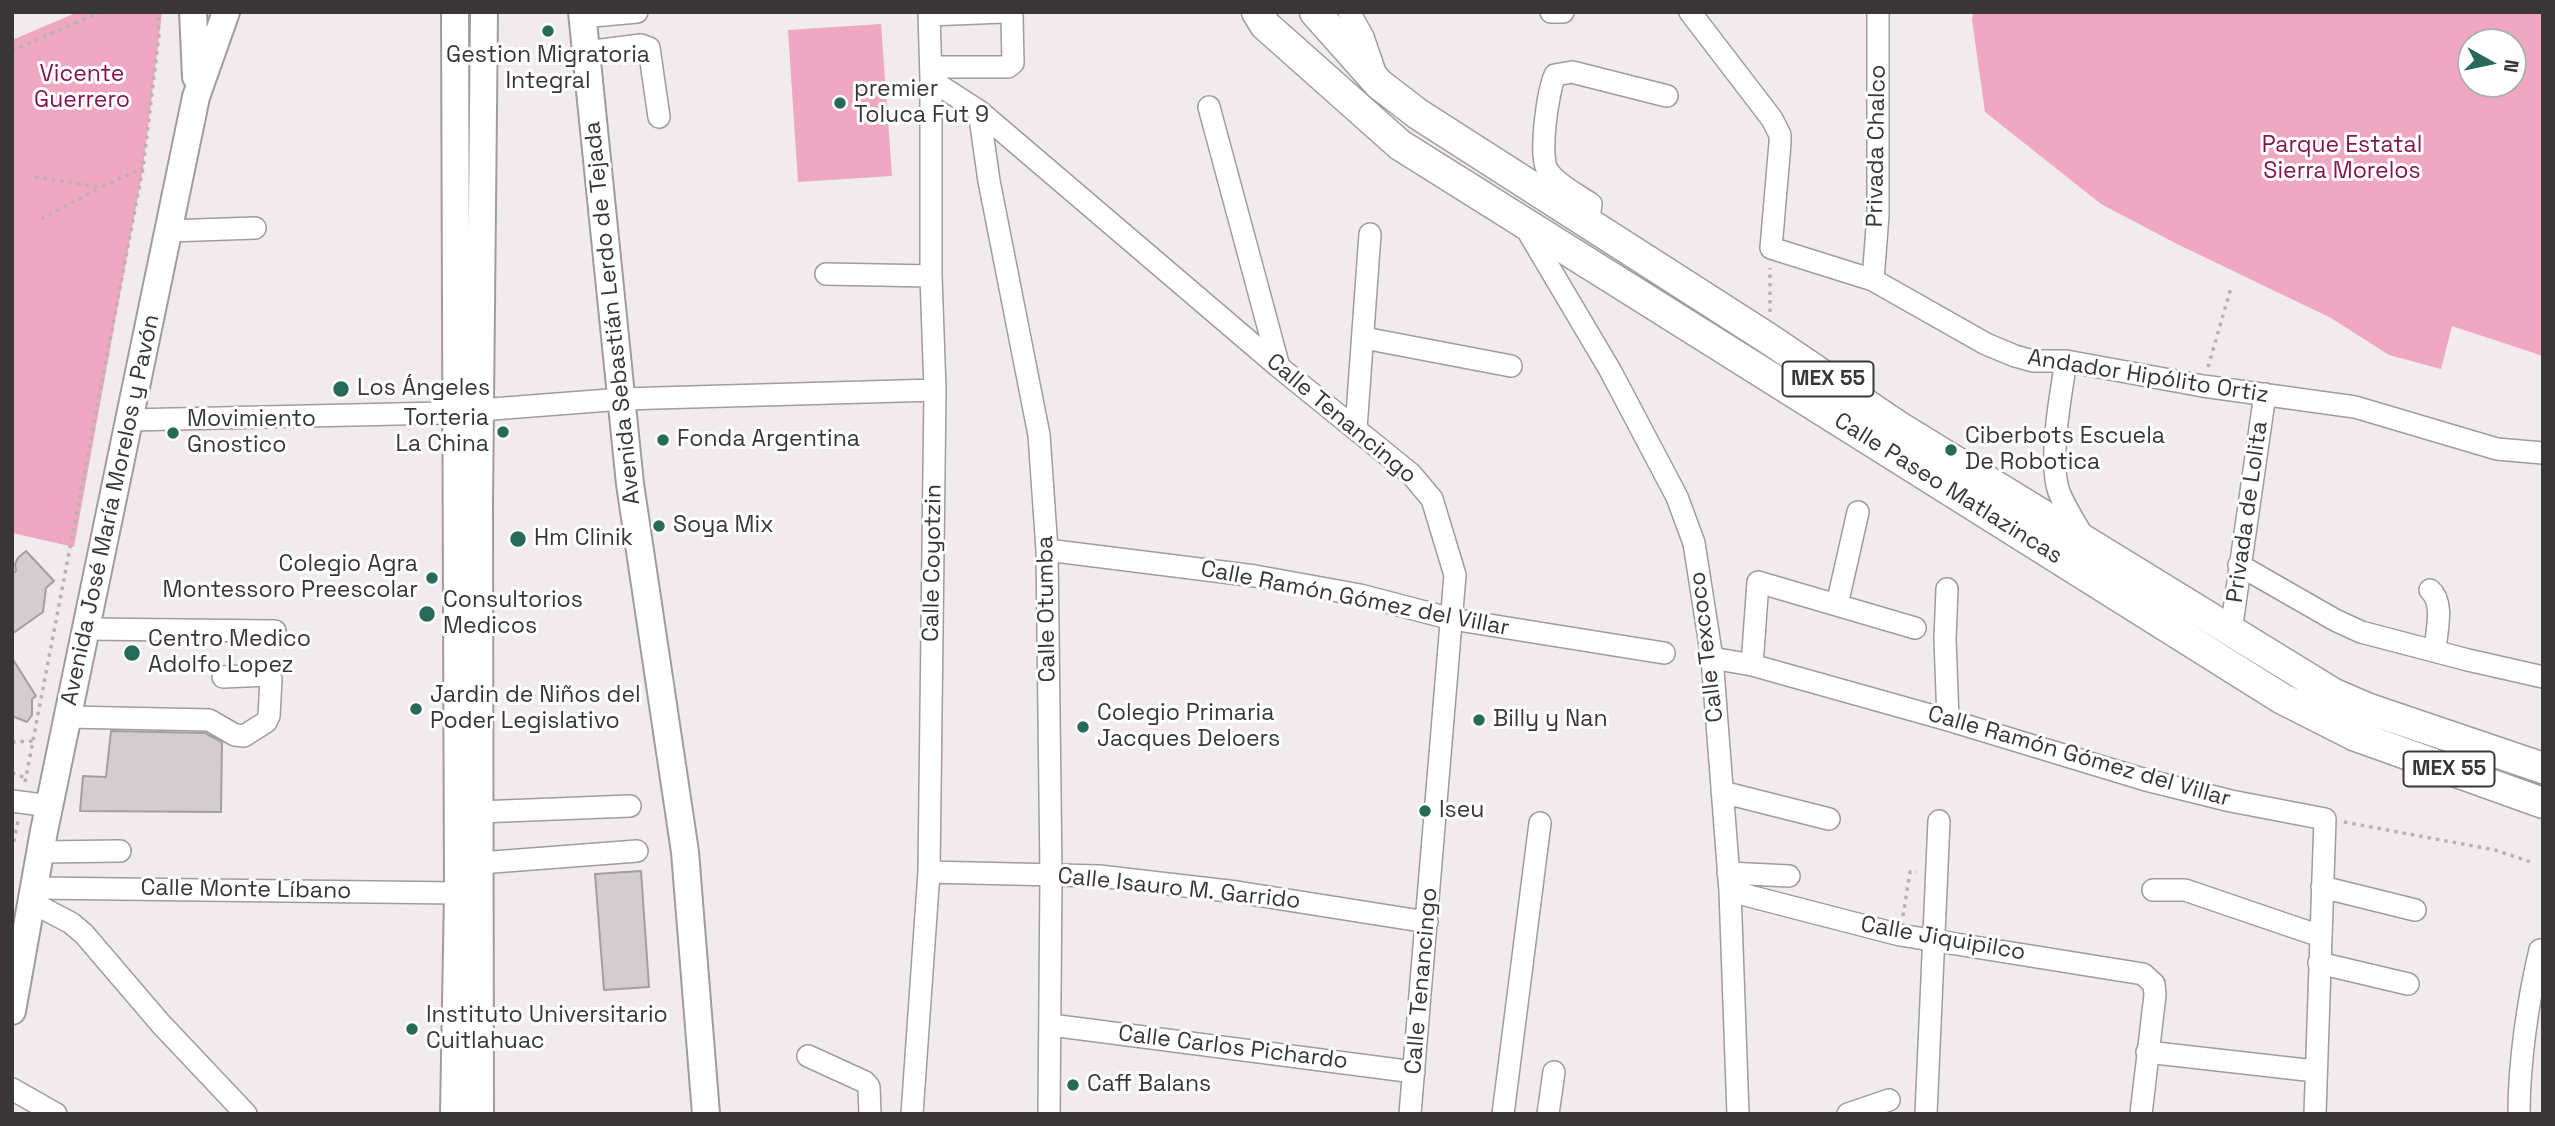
<!DOCTYPE html>
<html>
<head>
<meta charset="utf-8">
<style>
	body { margin:0 }
	#map { position:relative; width:2555px; height:1126px; overflow:hidden; background:#f2ebed; font-family:"Space Grotesk",sans-serif }
	canvas { display:block }
	.frame { position:absolute; inset:0; border:14px solid #393637; pointer-events:none }
	.north { position:absolute; left:2457px; top:28px; width:70px; height:70px; box-sizing:border-box; background:#fff; border:2px solid #b0afaf; border-radius:50%; rotate:99deg; font-size:19px; font-weight:700; line-height:28px; text-align:center; color:#393637 }
	.north::after { content:''; display:block; margin:auto; width:24px; height:32px; background:#276a5a; clip-path:polygon(50% 0,100% 100%,50% 72%,0 100%) }
</style>
</head>
<body>
<div id="map">
<canvas width="2555" height="1126"></canvas>
<div class="frame"></div>
<div class="north">N</div>
</div>
<script>
const context = document.querySelector('canvas').getContext('2d');
context.lineJoin = 'round';
function fillPath(path, color) {
  context.fillStyle = color;
  context.fill(path, 'evenodd');
}
function strokePath(path, color, width, dash) {
  context.strokeStyle = color;
  context.lineWidth = width;
  context.lineCap = dash ? 'butt' : 'round';
  context.setLineDash(dash || []);
  context.stroke(path);
}
function write(font, color, halo, rows, align = 'center') {
  context.font = font + ' "Space Grotesk",sans-serif';
  context.lineWidth = 6;
  context.setLineDash([]);
  context.textBaseline = 'middle';
  context.strokeStyle = halo;
  context.fillStyle = color;
  for (const [text, x, y, turn = 0] of rows) {
    context.save();
    context.translate(x, y);
    context.rotate((+turn || 0) * Math.PI / 180);
    context.textAlign = isNaN(turn) ? turn : align;
    if (halo) context.strokeText(text, 0, 0);
    context.fillText(text, 0, 0);
    context.restore();
  }
}
const green = new Path2D(`
	M78 12H162L143 168 74 547 12 533V40Z
	M1973 12H2543V356L2452 326 2441 369 2389 355 2331 318 2177 244 2101 204 1985 112 1972 20ZM2471 42H2513V84H2471Z
	M881 24 892 176 798 182 788 30Z`);
const building = new Path2D(`
	M26 551 54 581 46 588 43 612 12 634 13 573 16 571 15 564 18 558Z
	M12 658 36 696 32 699V715L27 722 12 716Z
	M111 731 205 733 222 742 221 812 80 811 83 776 106 777Z
	M641 871 649 987 604 990 595 874Z`);
const path = new Path2D(`
	M12 51 100 12
	M35 177 101 187 143 168
	M41 219 100 188
	M1770 312V268
	M2208 367 2231 288
	M12 742 33 741
	M12 773 26 778
	M25 782 143 168 159 35 158 12
	M2344 822 2495 850 2531 862
	M12 850 18 821
	M1903 916 1910 872H1917`);
const minor = new Path2D(`
	M1349 12 1363 37 1376 75
	M1551 12H1563
	M1690 12 1772 119 1780 135V143L1771 248 1873 280 1986 344 2015 356 2033 361H2066L2203 386 2355 407 2497 449 2543 453
	M929 15 1003 12
	M582 17 637 12
	M586 52 641 45 649 48 659 117
	M931 67H1008L1013 63 1012 16 1008 12
	M931 80 979 111 1279 367 1411 474 1432 499 1455 575 1410 1114
	M1209 107 1279 367
	M979 111 989 181 1039 435 1047 550 1051 875 1049 1114
	M1524 225 1610 370 1677 497 1694 543 1712 658 1730 891 1738 1114
	M1588 225 1591 204C1578 195 1557 185 1548 171 1538 157 1548 91 1555 75L1572 72 1667 96
	M169 231 255 228
	M826 274 931 276
	M1873 280 1878 215V12
	M1364 338 1511 366
	M2066 361C2061 393 2048 462 2059 492 2065 508 2077 525 2085 540
	M130 420 441 413 622 399 935 390
	M1356 429 1370 234
	M1047 550 1255 576 1360 595 1452 619 1664 653
	M2239 565 2335 620 2361 632 2468 660 2543 677
	M1947 589 1945 639 1948 720
	M2430 590C2445 603 2436 632 2435 651
	M1837 605 1858 512
	M86 629 275 631
	M2231 631 2265 394
	M1712 658 1752 665 1948 720 2146 780 2231 801 2325 819 2315 1114
	M1752 665 1758 582 1915 628
	M68 717 209 720 235 735 244 736 266 722 269 716 271 679 268 675 223 677
	M1722 792 1829 819
	M12 801 50 806
	M479 812 630 806
	M41 852 120 851
	M480 863 637 851
	M929 872 1099 876 1237 892 1427 922
	M1728 873 1789 876
	M2322 887 2415 910
	M34 888 458 893
	M2153 890H2185L2320 936
	M1730 891 1900 935 2143 974 2154 984 2155 995 2141 1114
	M31 902 71 923 84 934 161 1024 246 1114
	M2319 963 2408 984
	M1051 1025 1414 1072
	M2147 1052 2315 1071
	M808 1056 865 1082 869 1087 870 1114
	M12 1089 56 1114
	M912 1114 929 872 935 390 931 276V80L929 12
	M1503 1114 1540 823
	M1548 1114 1554 1072
	M1848 1114 1889 1100
	M1926 1114 1939 821
	M2519 1114C2519 1062 2528 1000 2540 950`);
const major = new Path2D(`
	M193 12 196 77
	M582 12 630 484 685 852 706 1114
	M12 1011 44 831 196 97 226 12
	M454 1114 458 893 455 12
	M480 1114 479 501 484 12`);
const highway = new Path2D(`
	M1257 12 1265 25 1400 145 2281 698 2356 736 2543 803
	M1315 12 1379 84 1418 114 1769 339 1896 425 2334 694 2369 709 2543 768`);
const markers = [
	[548,31,7,"#276a5a"],
	[840,103,7,"#276a5a"],
	[341,389,9,"#276a5a"],
	[503,432,7,"#276a5a"],
	[173,433,7,"#276a5a"],
	[663,440,7,"#276a5a"],
	[1951,450,7,"#276a5a"],
	[659,526,7,"#276a5a"],
	[518,539,9,"#276a5a"],
	[432,578,7,"#276a5a"],
	[427,614,9,"#276a5a"],
	[132,653,9,"#276a5a"],
	[416,709,7,"#276a5a"],
	[1479,720,7,"#276a5a"],
	[1083,727,7,"#276a5a"],
	[1425,811,7,"#276a5a"],
	[412,1029,7,"#276a5a"],
	[1073,1085,7,"#276a5a"]
];
const shields = [
	[1828,379,91],
	[2449,769,91]
];
const shieldNames = [
	["MEX 55",1828,379],
	["MEX 55",2449,769]
];
const poiNames = [
	["Gestion Migratoria",548,56,"center"],
	["Integral",548,82,"center"],
	["premier",854,90],
	["Toluca Fut 9",854,116],
	["Los Ángeles",357,389],
	["Torteria",489,419,"right"],
	["La China",489,445,"right"],
	["Movimiento",187,420],
	["Gnostico",187,446],
	["Ciberbots Escuela",1965,437],
	["De Robotica",1965,463],
	["Fonda Argentina",677,440],
	["Soya Mix",673,526],
	["Hm Clinik",534,539],
	["Colegio Agra",418,565,"right"],
	["Montessoro Preescolar",418,591,"right"],
	["Consultorios",443,601],
	["Medicos",443,627],
	["Centro Medico",148,640],
	["Adolfo Lopez",148,666],
	["Jardin de Niños del",430,696],
	["Poder Legislativo",430,722],
	["Colegio Primaria",1097,714],
	["Jacques Deloers",1097,740],
	["Billy y Nan",1493,720],
	["Iseu",1439,811],
	["Instituto Universitario",426,1016],
	["Cuitlahuac",426,1042],
	["Caff Balans",1087,1085]
];
const parkNames = [
	["Vicente",82,75],
	["Guerrero",82,101],
	["Parque Estatal",2342,146],
	["Sierra Morelos",2342,172]
];
const streetNames = [
	["Privada Chalco",1877,146,-89],
	["Avenida Sebastián Lerdo de Tejada",613,313,-96],
	["Andador Hipólito Ortiz",2148,377,9],
	["Calle Tenancingo",1341,419,40],
	["Calle Paseo Matlazincas",1948,489,32],
	["Avenida José María Morelos y Pavón",111,510,-78],
	["Privada de Lolita",2248,512,-82],
	["Calle Coyotzin",933,563,-89],
	["Calle Ramón Gómez del Villar",1355,599,11],
	["Calle Otumba",1047,609,-91],
	["Calle Texcoco",1707,647,-97],
	["Calle Ramón Gómez del Villar",2079,757,16],
	["Calle Isauro M. Garrido",1179,889,6],
	["Calle Monte Líbano",246,890,1],
	["Calle Jiquipilco",1943,939,10],
	["Calle Tenancingo",1422,981,-85],
	["Calle Carlos Pichardo",1233,1048,7]
];
fillPath(green, '#efa7c2');
fillPath(building, '#d4cdcf');
strokePath(building, '#a49ea0', 2);
strokePath(minor, '#a19b9d', 24);
strokePath(major, '#a19b9d', 30);
strokePath(highway, '#a19b9d', 33);
strokePath(path, '#b8b2b4', 3.5, [3.5, 5]);
strokePath(minor, '#fff', 21);
strokePath(major, '#fff', 26);
strokePath(highway, '#fff', 30);
for (const [x, y, r, color] of markers) {
  const dot = new Path2D();
  dot.arc(x, y, r, 0, 2 * Math.PI);
  context.fillStyle = color;
  context.fill(dot);
  strokePath(dot, '#fff', 2.5);
}
for (const [x, y, w] of shields) {
  const box = new Path2D();
  box.roundRect(x - w / 2, y - 17.5, w, 35, 5);
  context.fillStyle = '#fff';
  context.fill(box);
  strokePath(box, '#393637', 2);
}
write('bold 21px', '#393637', null, shieldNames);
write('23px', '#393637', '#fff', poiNames, 'left');
write('23px', '#85154f', '#fff', parkNames);
write('23px', '#393637', '#fff', streetNames);
</script>
</body>
</html>
